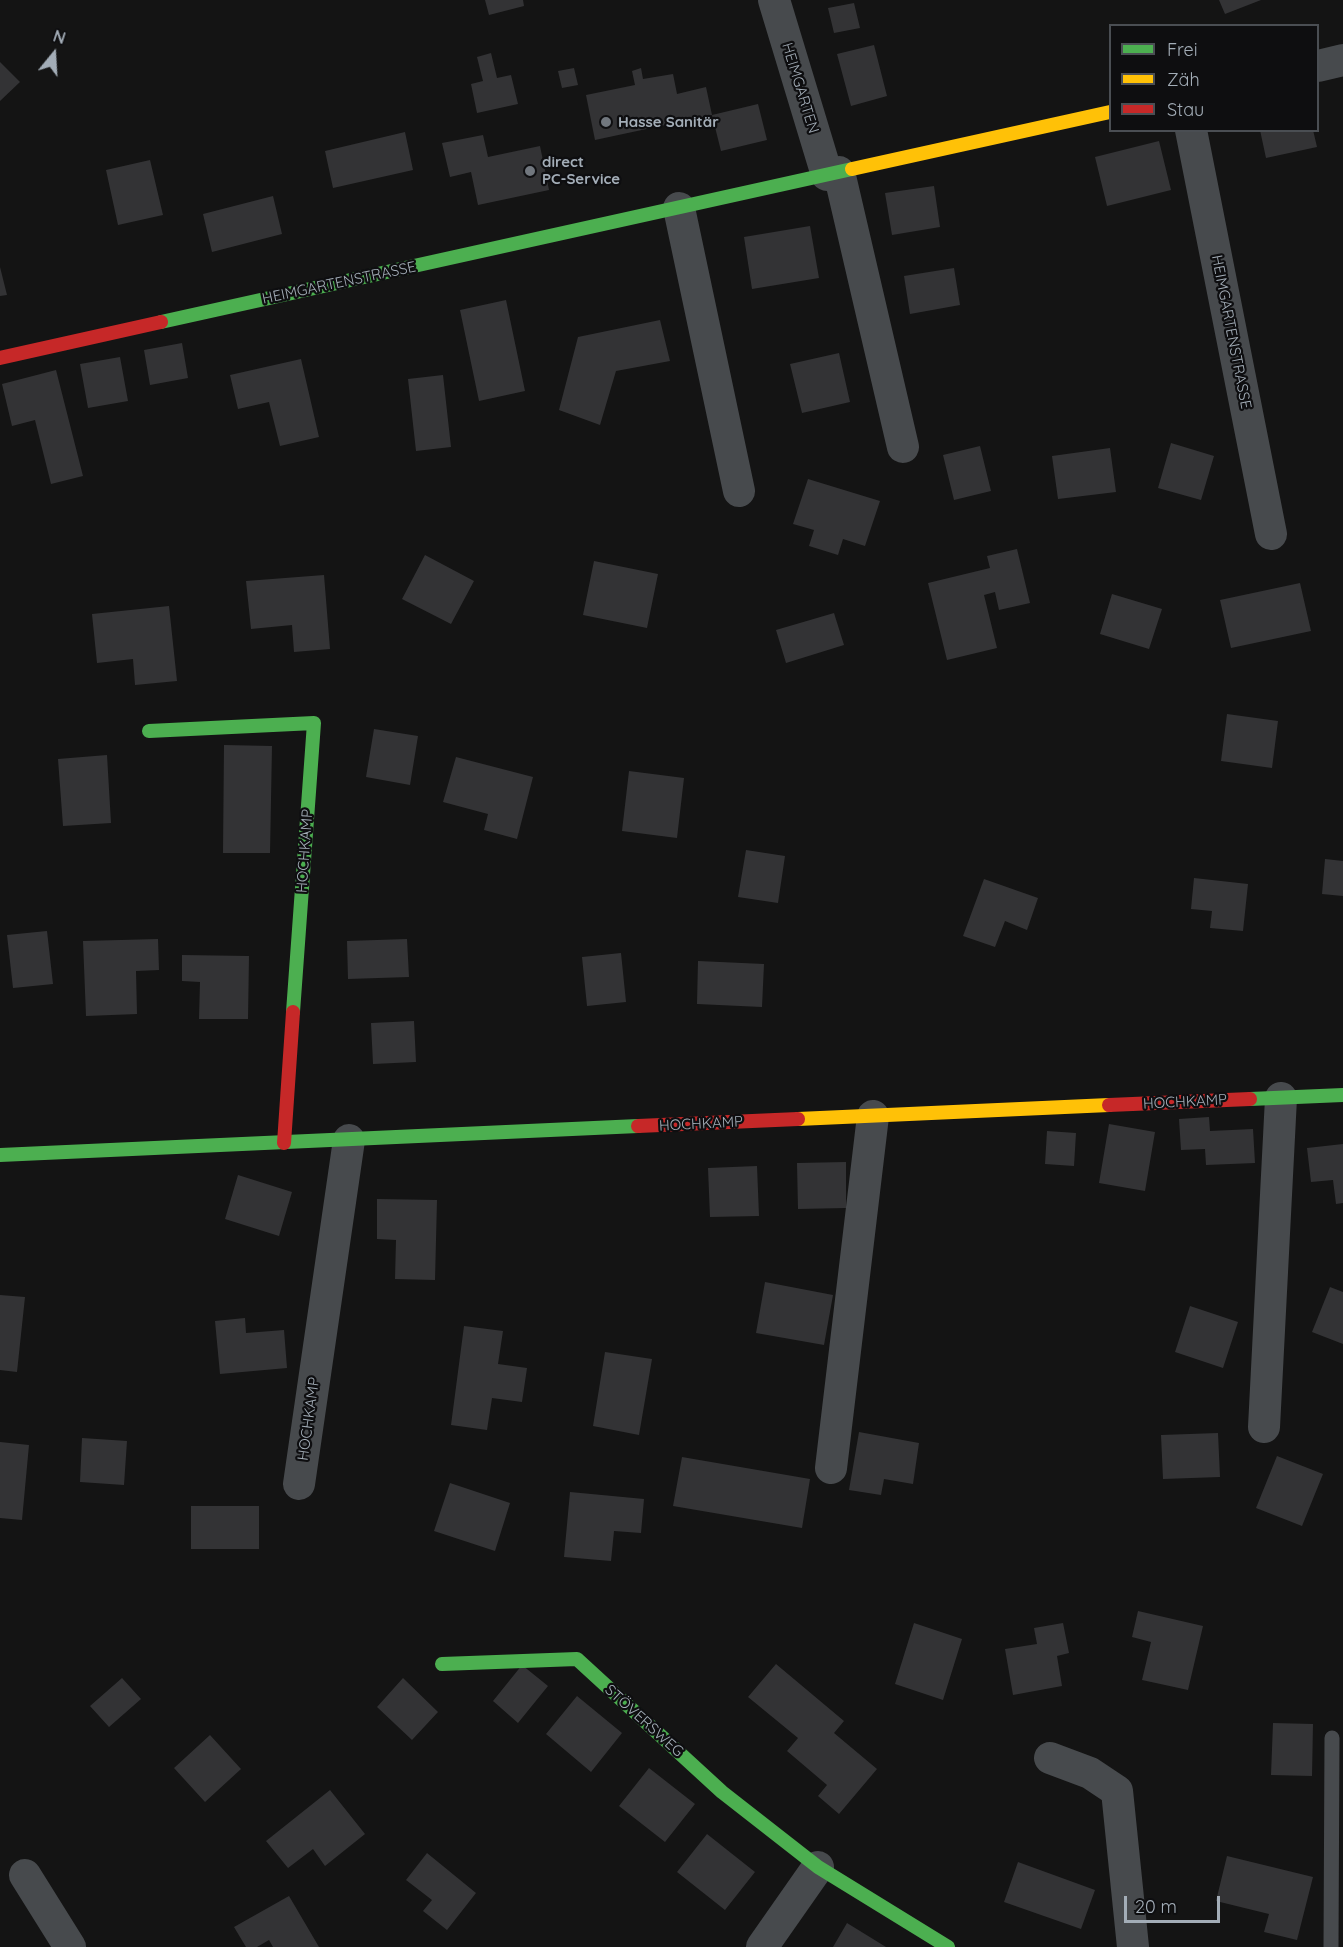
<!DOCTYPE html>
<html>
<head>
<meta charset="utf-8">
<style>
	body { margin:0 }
	#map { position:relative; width:1343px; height:1947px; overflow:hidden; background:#141414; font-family:Quicksand,sans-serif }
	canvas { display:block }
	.legend { position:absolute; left:1109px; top:24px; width:210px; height:108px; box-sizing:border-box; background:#0e0e10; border:2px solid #4a4e53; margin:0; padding:8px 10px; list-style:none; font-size:18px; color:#a3adb7 }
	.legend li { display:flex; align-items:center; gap:12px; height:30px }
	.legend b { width:30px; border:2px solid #4a4e53 }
	.north { position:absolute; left:24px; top:24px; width:60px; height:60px; -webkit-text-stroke:4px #0e0e10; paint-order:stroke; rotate:18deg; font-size:16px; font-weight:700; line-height:24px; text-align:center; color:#a3adb7 }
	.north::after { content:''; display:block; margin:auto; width:21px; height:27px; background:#a3adb7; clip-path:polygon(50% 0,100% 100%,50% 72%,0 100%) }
	.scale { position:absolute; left:1124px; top:1896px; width:96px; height:27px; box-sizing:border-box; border:3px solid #a3adb7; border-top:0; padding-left:8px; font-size:18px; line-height:21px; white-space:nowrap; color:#a3adb7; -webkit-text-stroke:4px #0e0e10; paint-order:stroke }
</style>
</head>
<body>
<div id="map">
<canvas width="1343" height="1947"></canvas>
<ul class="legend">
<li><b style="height:8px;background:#4caf50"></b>Frei</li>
<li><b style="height:8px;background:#ffc107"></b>Zäh</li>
<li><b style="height:8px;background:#c62828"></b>Stau</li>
</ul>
<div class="north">N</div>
<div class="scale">20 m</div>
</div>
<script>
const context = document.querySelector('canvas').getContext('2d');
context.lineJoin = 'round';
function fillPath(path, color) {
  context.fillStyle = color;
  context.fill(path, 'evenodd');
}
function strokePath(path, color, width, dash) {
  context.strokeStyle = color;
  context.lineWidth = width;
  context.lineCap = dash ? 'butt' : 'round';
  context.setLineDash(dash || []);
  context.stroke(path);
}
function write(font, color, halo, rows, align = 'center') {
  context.font = font + ' Quicksand,sans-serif';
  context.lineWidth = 4.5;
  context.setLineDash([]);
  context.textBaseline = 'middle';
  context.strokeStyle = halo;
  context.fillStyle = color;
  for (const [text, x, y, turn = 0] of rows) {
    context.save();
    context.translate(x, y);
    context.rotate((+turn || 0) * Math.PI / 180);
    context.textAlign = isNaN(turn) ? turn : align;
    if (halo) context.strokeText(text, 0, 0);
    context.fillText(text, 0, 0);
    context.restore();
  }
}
const building = new Path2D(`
	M485 0H523L524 6 489 15Z
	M1219 0H1261L1225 14Z
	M854 3 860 28 834 33 828 8Z
	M874 45 887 96 851 106 837 54Z
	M491 53 497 78 511 75 518 104 477 113 471 84 483 81 477 57Z
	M0 62 20 82 0 101Z
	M574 68 578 85 562 88 558 71Z
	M641 68 643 79 673 74 677 94 706 87 712 115 595 140 586 95 635 85 632 71Z
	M758 104 767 140 721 151 712 115Z
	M1260 130H1313L1317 147 1266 158Z
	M405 132 413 170 333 188 325 151Z
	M483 135 488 157 540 146 549 190 478 205 471 172 450 177 442 143Z
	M1159 141 1171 190 1107 206 1095 157Z
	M150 160 163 215 118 225 106 170Z
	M934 186 940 227 892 235 885 193Z
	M273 196 282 234 212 252 203 214Z
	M810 226 819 278 752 289 744 237Z
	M0 267 7 295 0 296Z
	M954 268 960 305 910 314 904 276Z
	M506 300 525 391 479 401 460 310Z
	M660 320 670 361 616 371 600 425 559 410 578 337Z
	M182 343 188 378 150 385 144 350Z
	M839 353 850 402 802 413 790 364Z
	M120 357 128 401 88 408 80 364Z
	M301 359 319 437 280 446 269 402 238 409 230 375Z
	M56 370 83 476 51 484 35 420 12 426 2 384Z
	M443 375 451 447 416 451 408 379Z
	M1171 443 1214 456 1201 500 1158 488Z
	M980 446 991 491 954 500 943 455Z
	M1110 448 1116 492 1058 499 1052 456Z
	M808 479 880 501 865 546 843 539 838 555 809 546 814 530 793 524Z
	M1017 549 1030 603 999 610 995 592 984 595 997 648 947 660 928 583 990 568 987 556Z
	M425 555 474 581 451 624 402 599Z
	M594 561 658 574 647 628 583 615Z
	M324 575 330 649 294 652 292 625 251 629 246 581Z
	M1300 583 1311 631 1231 648 1220 600Z
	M1112 594 1162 609 1149 649 1100 634Z
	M169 606 177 681 135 685 133 659 97 663 92 614Z
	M834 613 844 645 786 663 776 630Z
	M1227 714 1278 721 1272 768 1221 761Z
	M374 729 418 736 410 785 366 777Z
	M224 745 272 746 270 853H223Z
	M107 755 111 823 63 826 58 759Z
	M456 757 533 777 517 839 484 830 488 814 443 802Z
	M629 771 684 778 677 838 622 831Z
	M746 850 785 856 778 903 738 897Z
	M1325 859 1343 861V896L1322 894Z
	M1194 878 1248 884 1243 931 1210 928 1212 911 1191 909Z
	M984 879 1038 898 1027 930 1005 921 995 947 963 936Z
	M47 931 53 984 13 988 7 935Z
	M158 939 159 970 136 971 137 1014 86 1016 83 941Z
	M407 939 409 977 348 979 347 941Z
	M621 953 626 1002 587 1006 582 957Z
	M182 955 249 956 248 1019H199L200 982 182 981Z
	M698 961 764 964 762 1007 697 1004Z
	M414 1021 416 1062 373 1064 371 1023Z
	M1209 1117 1210 1131 1253 1129 1255 1163 1206 1165 1205 1149 1181 1150 1179 1119Z
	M1109 1124 1155 1132 1145 1191 1099 1183Z
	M1047 1131 1076 1133 1074 1166 1045 1164Z
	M1343 1144V1203L1336 1204 1333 1180 1311 1182 1307 1148Z
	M846 1162V1208L798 1209 797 1163Z
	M757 1166 759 1216 710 1217 708 1168Z
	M238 1175 292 1192 279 1236 225 1219Z
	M377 1199 437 1200 435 1280 395 1279 396 1240 377 1239Z
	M765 1282 833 1295 824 1345 756 1333Z
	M1330 1287 1343 1292V1344L1312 1332Z
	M0 1295 25 1297 17 1372 0 1370Z
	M1190 1306 1238 1322 1223 1368 1175 1352Z
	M245 1318 246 1333 284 1330 287 1368 220 1374 215 1321Z
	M464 1326 503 1331 498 1364 527 1368 522 1402 492 1398 487 1430 451 1425Z
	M605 1352 652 1359 639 1435 593 1426Z
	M859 1432 919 1443 913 1484 884 1479 881 1495 849 1490Z
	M1218 1433 1220 1477 1163 1479 1161 1435Z
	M82 1438 127 1441 124 1485 80 1482Z
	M0 1442 29 1445 22 1520 0 1518Z
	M1277 1456 1323 1474 1302 1526 1256 1508Z
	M682 1457 810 1479 802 1528 673 1506Z
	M450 1483 510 1503 495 1551 434 1531Z
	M570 1492 644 1499 641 1533 614 1531 611 1561 564 1557Z
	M191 1506H259V1549H191Z
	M1138 1611 1203 1626 1188 1690 1142 1680 1151 1642 1132 1637Z
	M914 1623 962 1639 943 1700 895 1684Z
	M1063 1623 1069 1653 1057 1656 1062 1686 1013 1695 1005 1649 1037 1644 1034 1628Z
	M776 1664 844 1721 834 1733 877 1769 839 1814 818 1796 827 1785 787 1751 798 1738 748 1697Z
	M522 1665 548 1686 518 1723 493 1701Z
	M122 1678 141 1699 109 1727 90 1706Z
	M403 1678 438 1712 412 1740 377 1707Z
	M577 1696 622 1733 591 1772 546 1734Z
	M1273 1723 1313 1724 1312 1776 1271 1775Z
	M210 1735 241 1769 205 1802 174 1768Z
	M649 1768 695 1804 665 1842 619 1806Z
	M330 1790 365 1834 325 1866 313 1849 288 1868 266 1841Z
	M707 1834 755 1872 725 1910 677 1872Z
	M427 1853 476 1893 447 1930 423 1911 432 1900 406 1880Z
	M1227 1856 1313 1877 1297 1940 1264 1932 1269 1914 1216 1901Z
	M1018 1862 1095 1890 1081 1929 1004 1902Z
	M289 1896 319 1947H273L269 1940 257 1947H246L234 1927Z
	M847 1923 886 1947H833Z`);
const lane = new Path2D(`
	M1331 1947 1332 1738`);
const street = new Path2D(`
	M774 0 827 175
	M1318 66 1343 60
	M1191 130 1271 534
	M839 172 903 447
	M679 208 739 491
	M1264 1427 1281 1098
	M831 1468 873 1116
	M299 1484 349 1140
	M1050 1758 1090 1773 1117 1791 1133 1947
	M25 1875 70 1947
	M762 1947 818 1867`);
const fast = new Path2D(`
	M161 322 852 169
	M149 731 314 723 293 1012
	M1250 1099 1343 1095
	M0 1155 638 1126
	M442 1664 577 1659 722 1792 818 1867 948 1947`);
const slow = new Path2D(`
	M852 169 1110 112
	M798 1119 1109 1105`);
const jam = new Path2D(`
	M0 358 161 322
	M1109 1105 1250 1099
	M638 1126 798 1119
	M284 1143 293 1012`);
const markers = [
	[606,122,6,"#71777e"],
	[530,171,6,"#71777e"]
];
const streetNames = [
	["HEIMGARTEN",800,88,73],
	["HEIMGARTENSTRASSE",339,283,-12],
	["HEIMGARTENSTRASSE",1231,332,79],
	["HOCHKAMP",305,851,-86],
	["HOCHKAMP",1185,1102,-3],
	["HOCHKAMP",701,1124,-3],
	["HOCHKAMP",309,1419,-82],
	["STÖVERSWEG",644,1721,42]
];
const poiNames = [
	["Hasse Sanitär",618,122],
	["direct",542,162],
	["PC-Service",542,179]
];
fillPath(building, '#333335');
strokePath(lane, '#474a4d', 15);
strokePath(street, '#474a4d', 32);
strokePath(fast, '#4caf50', 14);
strokePath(slow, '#ffc107', 14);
strokePath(jam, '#c62828', 14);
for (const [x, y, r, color] of markers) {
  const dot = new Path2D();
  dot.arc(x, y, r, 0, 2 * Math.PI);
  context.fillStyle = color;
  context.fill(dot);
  strokePath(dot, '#0e0e10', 2);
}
write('15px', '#a3adb7', '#0e0e10', streetNames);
write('bold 15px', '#a3adb7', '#0e0e10', poiNames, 'left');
</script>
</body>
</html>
